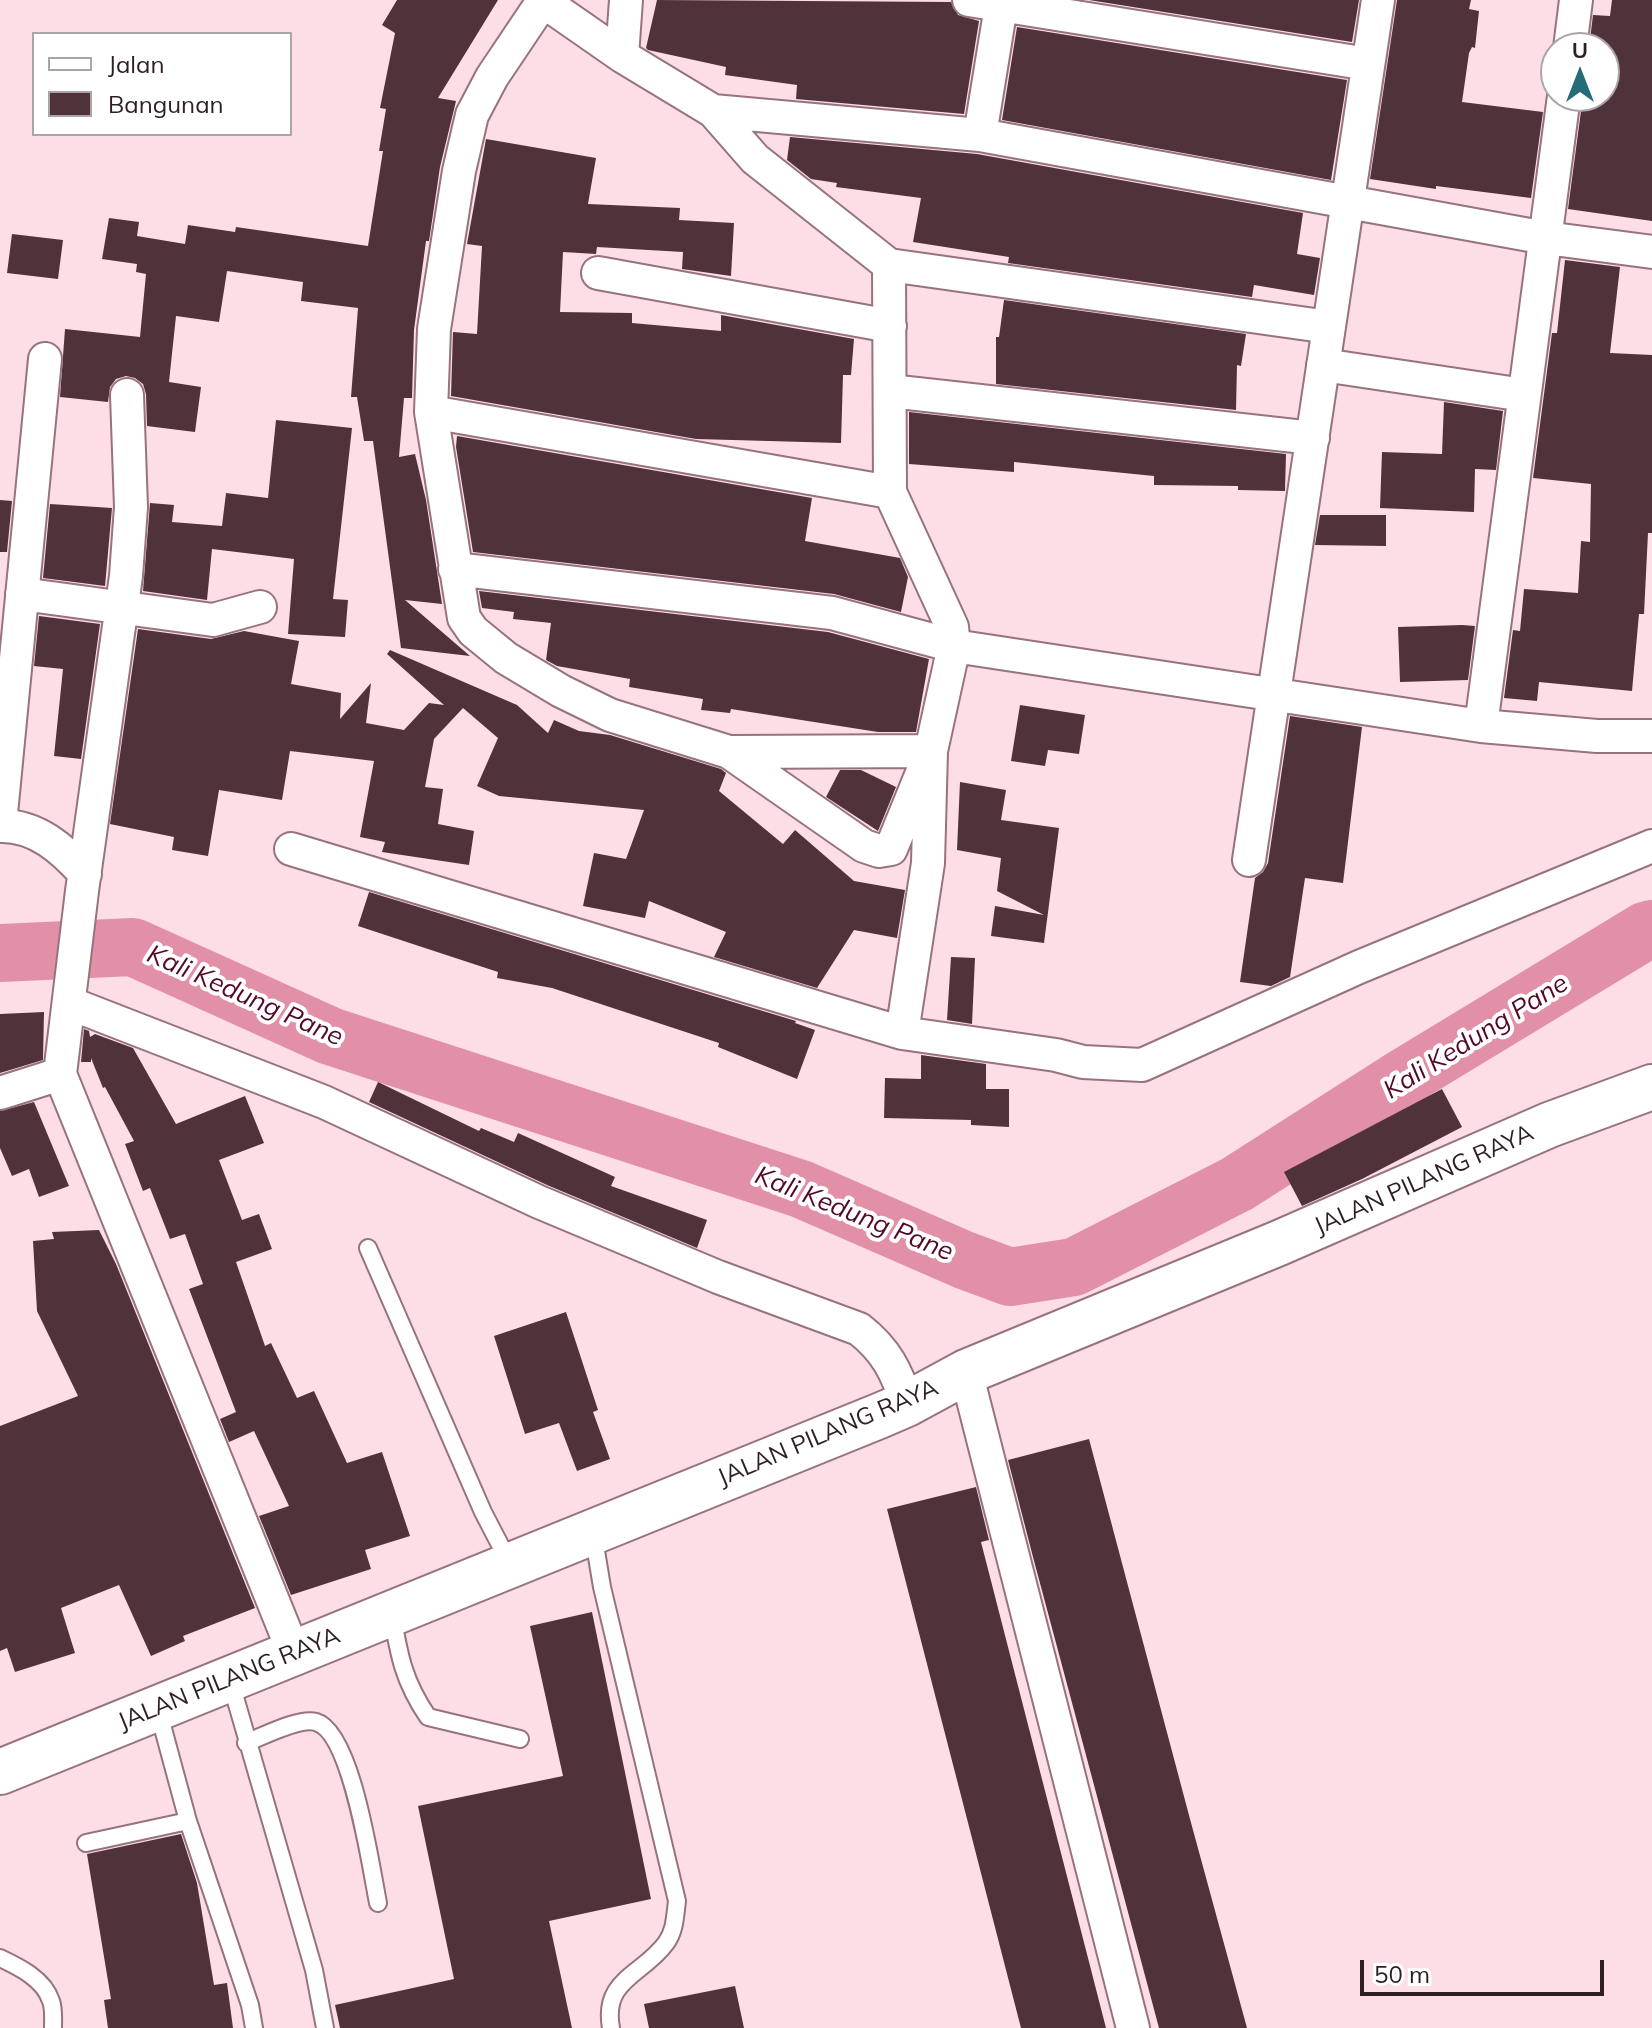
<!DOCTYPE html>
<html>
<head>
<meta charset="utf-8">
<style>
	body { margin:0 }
	#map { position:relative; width:1652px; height:2028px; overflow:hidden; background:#fedee6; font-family:Mulish,sans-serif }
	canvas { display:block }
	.legend { position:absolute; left:32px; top:32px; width:260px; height:104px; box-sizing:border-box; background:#fff; border:2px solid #aba5a7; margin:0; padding:10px 14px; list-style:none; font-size:24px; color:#2e1f23 }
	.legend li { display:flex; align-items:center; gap:16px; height:40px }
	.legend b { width:40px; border:2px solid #aba5a7 }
	.north { position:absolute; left:1540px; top:32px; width:80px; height:80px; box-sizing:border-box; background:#fff; border:2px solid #aba5a7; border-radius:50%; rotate:0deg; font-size:22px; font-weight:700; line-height:32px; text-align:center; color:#2e1f23 }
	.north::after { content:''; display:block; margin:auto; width:28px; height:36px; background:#246c78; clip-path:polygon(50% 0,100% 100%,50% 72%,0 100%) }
	.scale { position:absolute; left:1360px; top:1960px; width:244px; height:36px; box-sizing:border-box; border:4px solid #2e1f23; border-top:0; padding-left:10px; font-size:24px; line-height:28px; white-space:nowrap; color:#2e1f23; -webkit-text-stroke:6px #fff; paint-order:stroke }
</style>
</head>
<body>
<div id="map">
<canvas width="1652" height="2028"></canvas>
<ul class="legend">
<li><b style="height:10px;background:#fff"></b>Jalan</li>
<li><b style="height:22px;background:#50323b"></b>Bangunan</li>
</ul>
<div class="north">U</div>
<div class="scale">50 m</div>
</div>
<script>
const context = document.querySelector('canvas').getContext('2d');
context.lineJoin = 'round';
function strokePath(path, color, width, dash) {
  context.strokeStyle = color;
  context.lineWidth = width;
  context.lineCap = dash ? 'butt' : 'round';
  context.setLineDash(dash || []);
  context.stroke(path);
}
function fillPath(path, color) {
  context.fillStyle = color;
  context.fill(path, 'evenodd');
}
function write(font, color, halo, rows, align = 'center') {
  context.font = font + ' Mulish,sans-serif';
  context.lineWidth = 8;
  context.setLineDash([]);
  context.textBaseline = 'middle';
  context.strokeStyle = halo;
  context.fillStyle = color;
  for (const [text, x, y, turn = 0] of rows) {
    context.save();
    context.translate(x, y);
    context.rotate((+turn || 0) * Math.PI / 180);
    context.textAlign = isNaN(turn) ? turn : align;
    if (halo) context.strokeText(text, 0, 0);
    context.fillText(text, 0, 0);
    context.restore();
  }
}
const river = new Path2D(`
	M0 953 133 947 330 1036 801 1189 964 1260 1010 1277 1074 1267 1237 1184 1406 1076 1645 931 1652 929`);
const building = new Path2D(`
	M397 0H498L438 98 456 101 440 167 429 241H426L414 330 412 398H404L399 457 415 454 426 500 442 604 405 600 470 656 401 648 373 441H364L357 397H351L358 308 301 301 303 282 227 271 219 322 176 316 169 382 201 387 195 432 147 426 146 394 143 384 135 378 126 376 116 379 110 387 108 402 60 397 65 329 140 337 146 274 136 272 137 264 102 259 109 218 139 222 137 236 185 244 188 225 235 232 236 227 368 246 383 151H379L386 109 380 108 395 33 382 25Z
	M657 0 951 2 958 15 979 21 964 114 796 99 797 85 725 75 726 67 648 50 646 48Z
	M1089 0H1359L1352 42Z
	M1397 0H1471L1469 9 1479 11 1475 48 1472 47 1469 53 1462 102 1543 112 1531 198 1436 186V189L1370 179Z
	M1612 0H1652V221L1568 209 1583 96H1604V48H1589L1593 15 1610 16Z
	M1017 27 1347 80 1331 180 1002 120Z
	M790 137 977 154 1303 213 1297 254 1320 258 1314 295 1254 285 1252 297 1008 263 1009 257 913 242 921 198 836 187 837 183 811 179 787 160Z
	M486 139 596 158 588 204 680 208 679 220 734 223 731 276 682 269 683 252 597 247 596 254 563 252 560 312 632 313V323L721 331V315L854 339 851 375H843L841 443 696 439 451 396 453 332 477 334 482 246 467 244Z
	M12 234 63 240 58 279 7 273Z
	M1565 260 1620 267 1610 353 1652 355V533H1648L1644 614H1639L1632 691 1539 682 1537 701 1504 698 1513 630 1520 631 1524 589 1578 593 1581 541 1590 542 1591 484 1533 478 1552 333H1557Z
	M1004 300 1246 334 1241 366 1237 365 1236 410 996 384V337H999Z
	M1444 402 1503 411 1496 470 1475 469 1474 512 1380 508 1382 452 1442 454Z
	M909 412 1286 454 1285 491 1238 490V486L1154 485V476L1014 462V472L909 464Z
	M276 420 352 428 333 599 348 600 345 637 288 634 294 559 212 549 207 600 143 591 150 503 174 505 172 522 222 526 226 493 268 498Z
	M457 436 812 498 805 541 900 558 908 577 901 612 834 594 473 552 456 447Z
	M0 500 12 501 7 552H0Z
	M50 504 112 508 105 586 43 578Z
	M1320 515H1386V546L1315 545Z
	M479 591 828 632 929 659 916 732H878L731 709 730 713 701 710 703 699 629 687 630 679 557 666 546 660 551 623 513 619 514 612 482 608Z
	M39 616 100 624 81 759 54 756 63 669 34 666Z
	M1462 625 1475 626 1468 680 1400 682 1398 627Z
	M138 629 211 639 244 631 299 641 291 684 341 693 340 719 371 683 366 723 404 730 429 703 444 705 387 654 390 650 517 705 548 733 554 720 579 731 610 735 721 769 726 773 719 791 783 844 795 830 854 881 905 890 897 938 854 930 817 988 714 957 726 932 649 901 645 918 583 906 594 853 626 859 644 810 499 796 477 786 498 738 463 708 434 739 425 787 443 789 438 824 474 831 469 865 382 852 385 842 360 837 374 761 290 751 282 800 219 790 208 856 172 850 174 837 110 824Z
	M1020 705 1085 715 1079 754 1048 750 1045 766 1011 761Z
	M1290 716 1362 727 1343 883 1305 878 1290 977 1271 986 1240 982 1255 878 1263 872 1268 863Z
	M840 770H861L896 787 878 831 826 797Z
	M960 782 1006 790 1001 820 1059 828 1044 943 991 936 995 906 1044 915 997 891 1001 858 957 850Z
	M369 892 796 1021 795 1023 815 1030 797 1079 718 1047 719 1043 552 988 497 978 498 972 358 926Z
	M951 957 975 958 972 1024 947 1020Z
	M44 1012 43 1060 0 1073V1014Z
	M84 1029 89 1031 90 1037 95 1034 133 1048 176 1124 245 1096 264 1143 219 1160 242 1220 259 1214 272 1249 236 1262 265 1346 271 1343 297 1398 314 1391 347 1463 382 1452 410 1536 365 1550 371 1569 291 1595 259 1516 289 1506 254 1431 229 1442 220 1419 236 1412 189 1289 203 1284 185 1234 170 1239 150 1188 143 1191 125 1144 134 1141 105 1087 103 1088 91 1058V1062H81Z
	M921 1055 986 1064V1089H1009V1127L971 1125V1120L884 1118 885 1078 921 1079Z
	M378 1082 479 1131 481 1128 514 1142 518 1133 615 1177 611 1186 707 1220 697 1248 547 1185 369 1102Z
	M1442 1089 1462 1127 1362 1179 1302 1206 1284 1172Z
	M34 1102 69 1186 39 1197 29 1169 12 1176 0 1148V1111Z
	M99 1230 116 1264 255 1608 183 1636 185 1641 151 1656 119 1585 61 1608 75 1653 15 1672 7 1648 0 1651V1426L78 1396 37 1311 33 1241 54 1239 52 1232Z
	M566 1312 598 1410 593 1412 610 1459 577 1471 559 1423 525 1434 494 1336Z
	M1089 1439 1190 1819 1247 2028H1159L1033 1557 1008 1460Z
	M976 1487 989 1540 981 1542 1106 2028H1021L887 1509Z
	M592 1612 651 1899 549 1921 572 2028H340L335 2005 454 1979 418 1806 563 1776 530 1626Z
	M181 1834 197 1883 214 1985 227 1983 233 2028H108L104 2000 111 1999 87 1854Z
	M735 1986 744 2028H649L644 2004Z`);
const service = new Path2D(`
	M368 1248 483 1512 510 1564
	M593 1533 602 1587 677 1901C675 1916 675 1931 666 1943 643 1975 602 1979 611 2028
	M392 1614C399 1656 404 1682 428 1717L520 1739
	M230 1680 314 1970 325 2028
	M158 1710 188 1821 250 2005 254 2028
	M246 1743C263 1736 300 1717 316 1722 352 1732 371 1868 378 1903
	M86 1843 188 1821
	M0 1958C19 1967 44 1979 51 2001 54 2009 53 2020 53 2028`);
const minor = new Path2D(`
	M541 0 543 1 492 77 472 115 459 171 434 329 431 412 464 618 473 631 506 658 561 691 610 715 729 752 864 846 879 851 891 849 931 751 954 646 952 627 890 492 889 265
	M969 0 1368 64
	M543 1 622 56 713 111 755 159 889 265 1329 327
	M1570 48 1576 0
	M622 56 626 0
	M713 111 980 135 1546 238 1652 252
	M980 135 1002 0
	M598 273 890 326
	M1323 365 1524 395
	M890 391 1313 438
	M127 395 131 507 126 576 82 891 60 1074 294 1653
	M431 412 890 492
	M455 569 832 613 954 646 1481 726 1597 736H1652
	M22 594 213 620 260 607
	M1481 726 1564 96
	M0 824 45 359
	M0 826C36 825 63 849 85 874
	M291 849 902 1033 928 863 931 751 729 752
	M1249 860 1378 0
	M69 1003 324 1102 539 1202 718 1277 859 1329C886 1350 897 1372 907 1404
	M902 1033 1056 1055 1083 1062 1142 1065 1359 967 1652 846
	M0 1093 60 1074
	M966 1372 1133 2028`);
const trunk = new Path2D(`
	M0 1772 879 1416 907 1404 966 1372 1279 1243 1549 1125 1652 1087`);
const streetNames = [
	["JALAN PILANG RAYA",1424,1180,-24],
	["JALAN PILANG RAYA",828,1433,-23],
	["JALAN PILANG RAYA",229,1679,-22]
];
const waterNames = [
	["Kali Kedung Pane",245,996,24],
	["Kali Kedung Pane",1476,1037,-32],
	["Kali Kedung Pane",854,1214,22]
];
strokePath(river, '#e28fa8', 58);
fillPath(building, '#50323b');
strokePath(service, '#96737d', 20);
strokePath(minor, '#96737d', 36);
strokePath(trunk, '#96737d', 48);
strokePath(service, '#fff', 16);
strokePath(minor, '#fff', 32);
strokePath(trunk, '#fff', 44);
write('24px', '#2e1f23', '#fff', streetNames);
write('italic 26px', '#530829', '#fff', waterNames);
</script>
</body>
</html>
